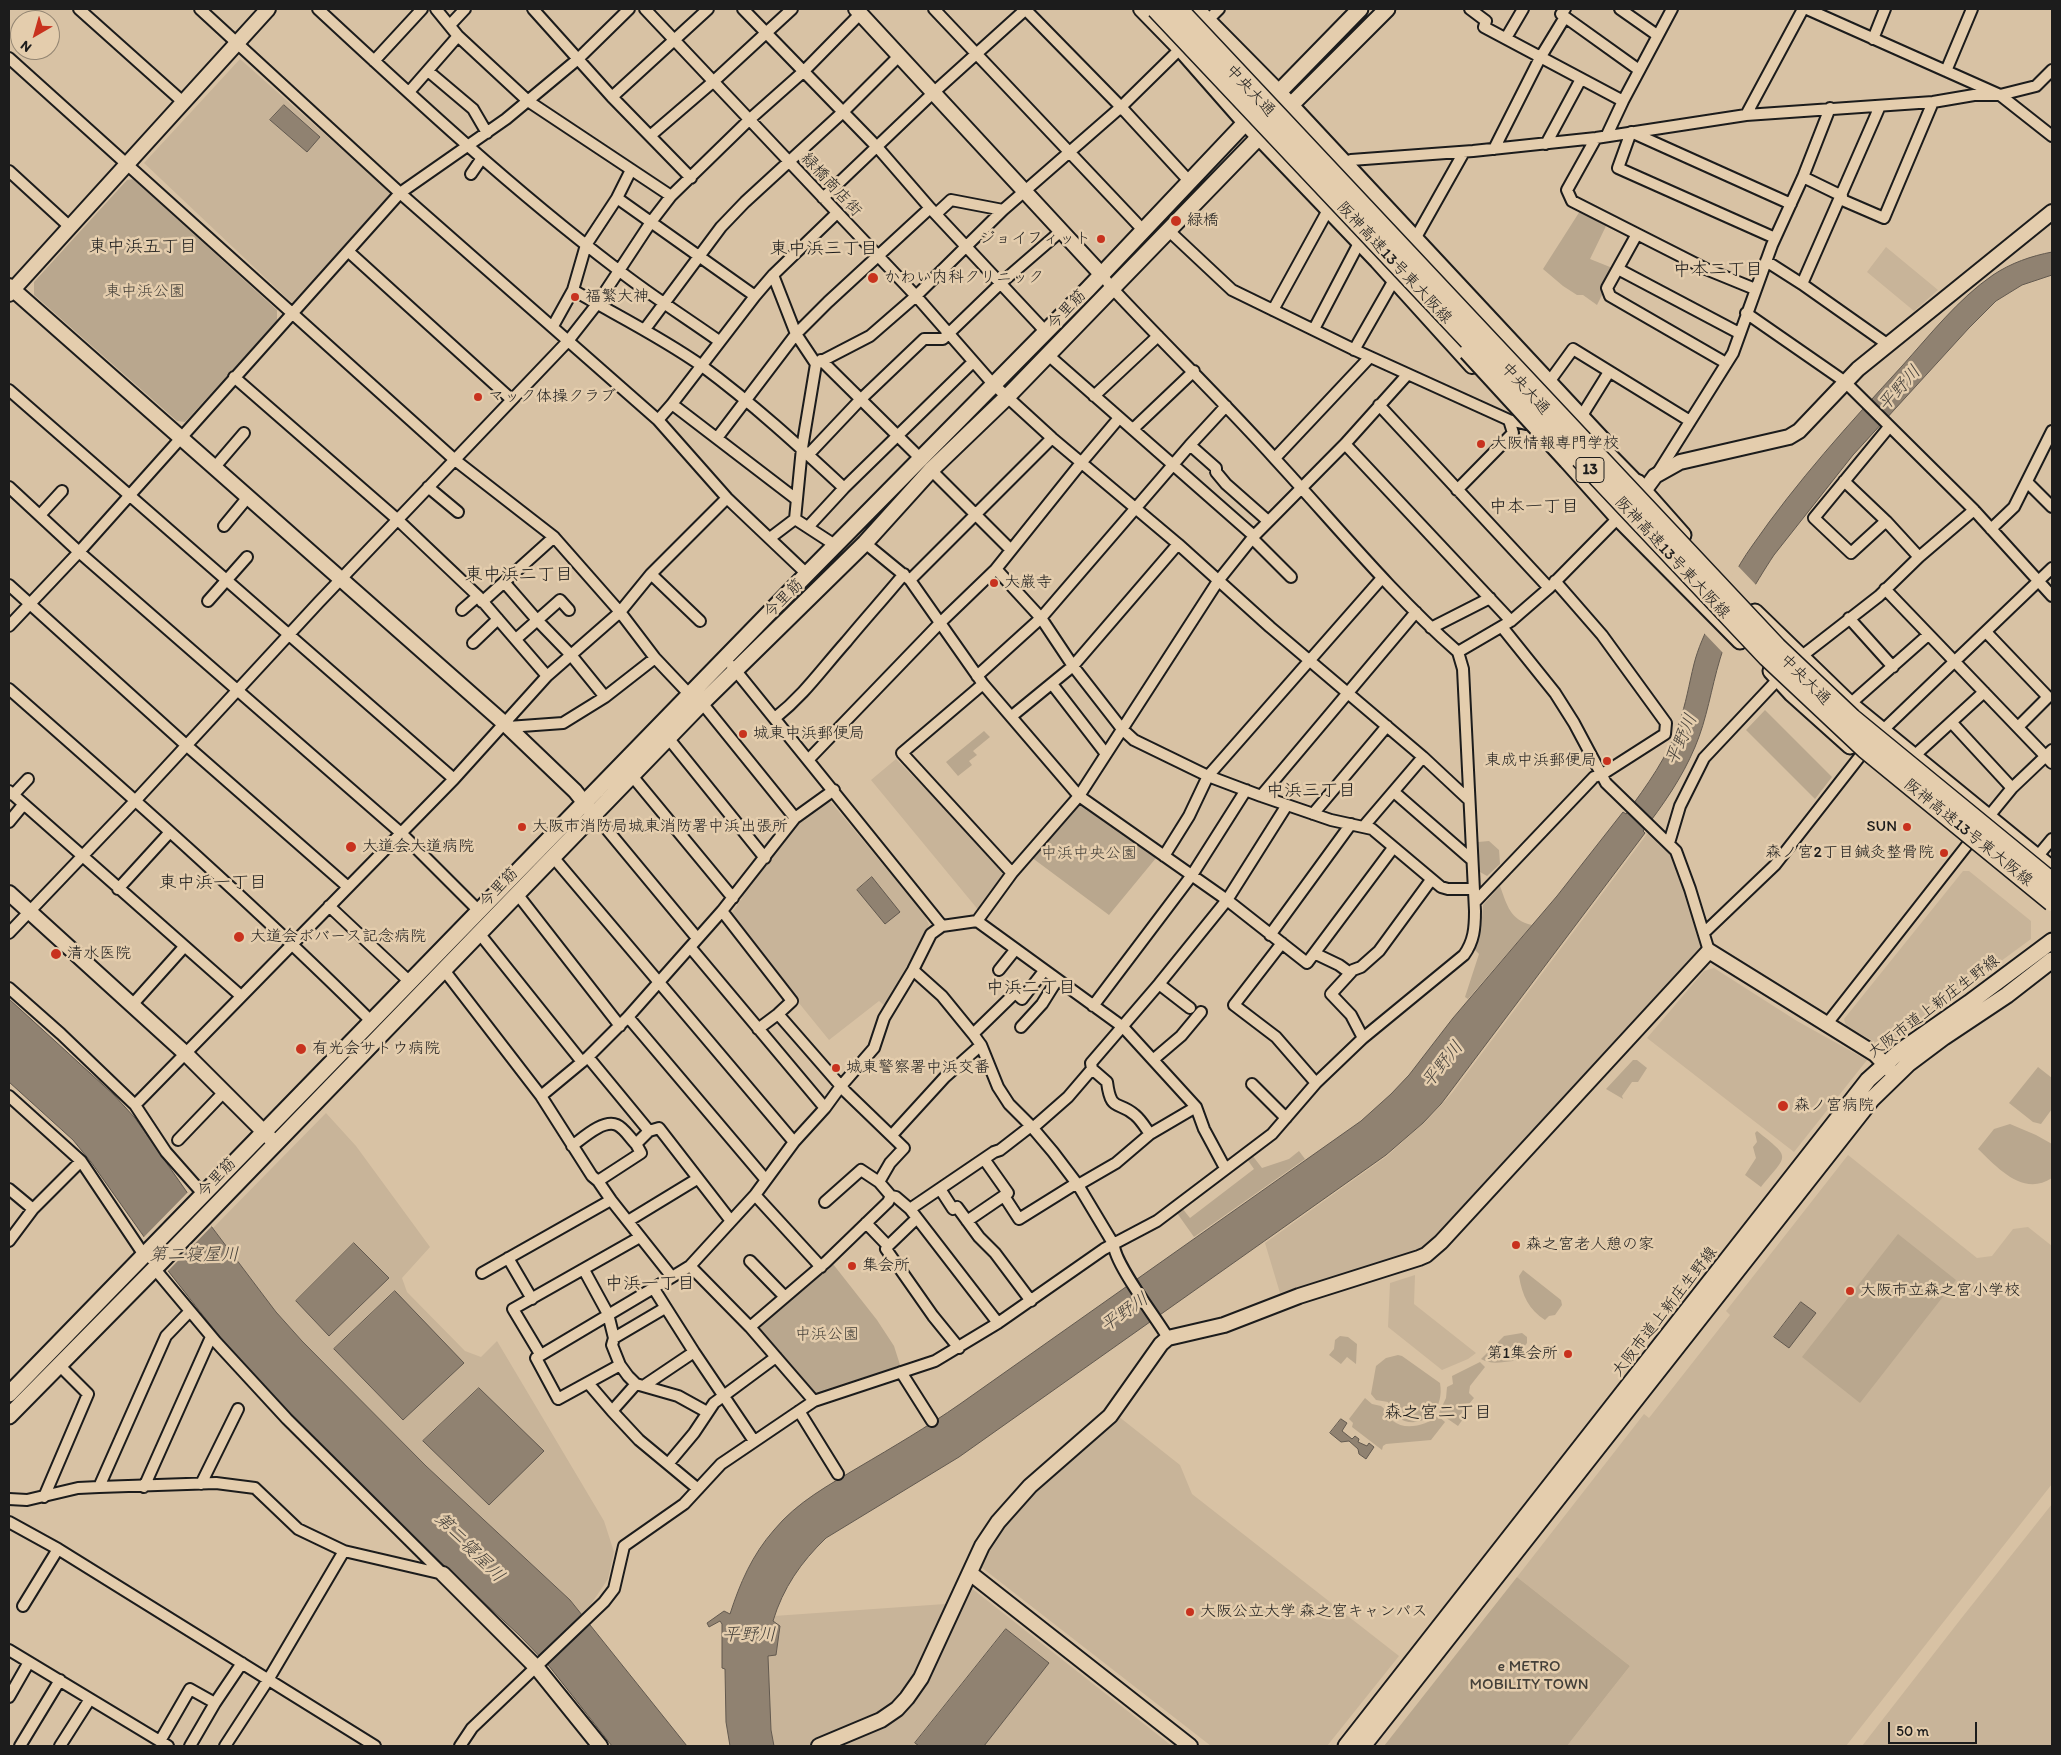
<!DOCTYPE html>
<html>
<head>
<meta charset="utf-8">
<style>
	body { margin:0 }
	#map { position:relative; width:2061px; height:1755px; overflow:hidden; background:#d8c2a4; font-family:Itim,sans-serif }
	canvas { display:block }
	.frame { position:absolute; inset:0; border:10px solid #1c1c1c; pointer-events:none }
	.north { position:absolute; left:10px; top:10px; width:50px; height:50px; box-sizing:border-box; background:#e4cdad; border:1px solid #948673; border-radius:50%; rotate:218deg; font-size:14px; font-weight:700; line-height:20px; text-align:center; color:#1c1c1c }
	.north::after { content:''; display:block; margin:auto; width:18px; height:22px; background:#c8321e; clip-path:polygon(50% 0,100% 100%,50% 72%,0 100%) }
	.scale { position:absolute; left:1888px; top:1722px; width:89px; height:22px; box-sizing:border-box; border:2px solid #1c1c1c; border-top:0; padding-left:6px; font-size:15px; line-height:18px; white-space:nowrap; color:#1c1c1c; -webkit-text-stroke:4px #e4cdad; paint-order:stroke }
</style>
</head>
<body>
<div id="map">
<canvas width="2061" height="1755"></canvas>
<div class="frame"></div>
<div class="north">N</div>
<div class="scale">50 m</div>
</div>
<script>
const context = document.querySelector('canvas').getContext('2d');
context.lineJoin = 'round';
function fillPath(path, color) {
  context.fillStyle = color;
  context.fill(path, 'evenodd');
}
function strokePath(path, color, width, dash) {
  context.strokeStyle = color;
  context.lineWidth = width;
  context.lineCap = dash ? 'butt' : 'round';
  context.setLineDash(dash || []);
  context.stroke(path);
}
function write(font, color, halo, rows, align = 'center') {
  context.font = font + ' Itim,"Klee One",sans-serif';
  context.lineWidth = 5;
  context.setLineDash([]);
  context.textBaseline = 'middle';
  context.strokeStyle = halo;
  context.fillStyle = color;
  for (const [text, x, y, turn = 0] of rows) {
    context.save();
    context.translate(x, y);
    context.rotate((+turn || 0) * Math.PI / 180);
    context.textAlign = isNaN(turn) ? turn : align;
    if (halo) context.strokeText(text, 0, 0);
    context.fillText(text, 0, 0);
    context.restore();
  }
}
const built = new Path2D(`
	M240 59 391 193 292 303 144 163Z
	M1886 247 1938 290 1914 311 1867 272Z
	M896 759 1007 872 980 912 871 780Z
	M823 802H831L924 914 929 925 885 1006 879 1001 829 1040 729 917 743 897 741 895 796 825Z
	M1647 834H1650L1668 852 1675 862 1699 933 1701 947 1424 1248 1280 1293 1265 1243 1387 1156 1433 1114 1452 1093Z
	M1963 871H1969L2031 921V939L1884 1047 1846 1026 1844 1019Z
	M1714 968 1797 1021 1867 1060 1794 1152 1647 1038 1704 971Z
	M326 1113 356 1146 430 1247 402 1278 407 1292 465 1351 481 1357 497 1341 604 1521 614 1552 608 1579 583 1616 570 1600 426 1466 302 1341 276 1312 213 1228Z
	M1848 1155 1977 1258 1992 1256 2013 1229 2028 1227 2052 1246V1484L1846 1746H1567L1630 1666 1517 1577 1644 1414 1649 1418 1730 1315 1726 1311Z
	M1415 1275 1414 1304 1476 1353 1468 1359 1442 1370 1388 1327 1390 1283Z
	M1118 1416 1180 1465 1192 1494 1399 1656 1327 1746H1211L981 1567 996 1538 1019 1508Z
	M2052 1504V1746H1862L1960 1620Z
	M970 1587 1172 1746H834L881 1727 899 1716 913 1701Z
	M945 1604 947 1608 915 1676 891 1706 877 1716 809 1746H774L771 1730 768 1655H776L780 1627 773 1621 774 1616Z`);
const green = new Path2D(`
	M133 179 277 310V321L185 422 177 421 34 295V282L127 180Z
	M1580 211 1606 226 1590 259 1615 269 1597 305 1583 295H1577L1563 286 1543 269Z
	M1765 710 1832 777 1815 799 1746 730Z
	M984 731 990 737 973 751 977 755 969 761 972 765 958 776 946 762Z
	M1081 801 1156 858 1109 915 1031 857Z
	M1489 841 1499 850 1500 864 1487 876 1480 872 1478 842Z
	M1500 886C1507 905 1510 920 1532 925L1468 999 1465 997 1479 954 1475 950 1478 933 1481 931 1483 905Z
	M1633 1060H1637L1647 1068 1638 1082H1632L1622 1096 1623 1099 1606 1089Z
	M2038 1067 2052 1078V1109L2041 1124 2033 1122 2009 1103Z
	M2010 1124 2036 1135 2052 1144V1178C2023 1197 1998 1168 1978 1149L1994 1129Z
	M1757 1131C1792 1159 1788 1154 1761 1187L1745 1175 1756 1158 1753 1147 1757 1142 1755 1133Z
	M1299 1151 1305 1159 1194 1237 1177 1213 1182 1208 1190 1218 1254 1169 1247 1159 1252 1155 1262 1168 1289 1159Z
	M1898 1234 1956 1280 1860 1403 1802 1357Z
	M833 1264 877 1320 894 1346 901 1368 816 1395 778 1355 756 1326Z
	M1523 1270 1561 1300 1562 1305 1555 1315 1549 1316 1545 1320C1529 1310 1522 1295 1519 1276Z
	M1522 1333 1527 1337V1343L1513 1361C1502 1362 1491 1365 1481 1359L1504 1336Z
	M1340 1336 1348 1337 1357 1344 1356 1364 1347 1357 1341 1364 1329 1355 1334 1349 1335 1340Z
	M1398 1355 1402 1356 1440 1383C1447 1424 1398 1437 1388 1402L1376 1400 1371 1394 1376 1366 1386 1358Z
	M1480 1362 1485 1367 1470 1386 1469 1393 1474 1398 1459 1416 1463 1419 1458 1426 1439 1413 1446 1398 1447 1387 1453 1384 1452 1376Z
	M1365 1398 1372 1404 1381 1406C1387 1410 1388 1417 1393 1421 1405 1431 1427 1425 1438 1416L1445 1422 1431 1440 1386 1444 1383 1446 1382 1450 1352 1427 1353 1423 1349 1419Z
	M1517 1577 1630 1666 1567 1746H1384Z`);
const water = new Path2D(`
	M284 105 320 137 307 152 270 120Z
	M2052 252V275L2022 285 1996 301 1969 328 1853 455 1774 555C1756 582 1729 628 1720 659 1711 689 1707 719 1695 747 1682 778 1663 805 1643 831L1645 833 1441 1104 1423 1123 1386 1155 959 1457 826 1538C801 1562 783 1588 773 1621L780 1626 776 1655 768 1656 771 1730 774 1746H730L726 1722 725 1669 722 1668V1624L720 1621 709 1627 707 1623 724 1611 730 1614C740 1583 752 1555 774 1530 797 1502 829 1485 859 1467 893 1447 927 1427 960 1404L1361 1121 1391 1094 1409 1075 1453 1018 1557 896 1623 812 1626 814C1647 785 1668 757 1679 723 1686 704 1689 684 1694 664 1698 648 1705 633 1712 619 1724 594 1736 568 1752 546 1797 481 1849 424 1902 366 1930 335 1958 299 1993 275 2011 263 2031 256 2052 252Z
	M872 877 900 912 885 924 857 890Z
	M9 999 114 1095 135 1118 205 1218 276 1312 302 1341 426 1466 570 1600 687 1746H612L549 1666 519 1635 372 1498 238 1360 169 1272 91 1162 73 1140 9 1082Z
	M354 1243 389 1278 329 1336 296 1301Z
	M395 1291 464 1363 403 1420 334 1349Z
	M1801 1302 1816 1313 1789 1348 1774 1337Z
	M479 1388 544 1451 489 1505 423 1441Z
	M1341 1419 1347 1423 1342 1431 1352 1439 1355 1436 1359 1439 1358 1442 1367 1446 1369 1443 1374 1447 1366 1459 1359 1454 1358 1449 1349 1441 1341 1442 1330 1433Z
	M1006 1629 1049 1663 984 1746H919L915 1743Z`);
const pier = new Path2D(`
	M1737 565 1758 587 1724 654 1703 632Z
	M189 1191 212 1226 167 1272 143 1238Z`);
const street = new Path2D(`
	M79 9 183 102
	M200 9 400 193 658 420 727 498 807 574
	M318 9C415 99 512 189 617 269 650 295 685 317 719 341
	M436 9 458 36 528 101 671 196
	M533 9 612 97 691 178
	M645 9 916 296 993 384 1052 438 1178 544 1270 627 1423 757 1469 800
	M743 9 878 148 930 208 1046 332
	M934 9 1143 230
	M1025 9 1121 107 1190 182
	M1470 9 1486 21 1484 27 1623 101
	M1565 9 1561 14 1565 17 1639 70
	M1620 9 1657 35
	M1807 9 2000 95 2052 136
	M1208 20 1219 9
	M450 25 465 9
	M1506 38 1523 9
	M1873 39 1885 9
	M9 58 455 460 554 537 620 612 655 658 690 695 702 703 795 818
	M374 61 422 9
	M428 71 473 109 487 133
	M1946 71 1972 9
	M409 92 458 36
	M612 97 708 9
	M1746 115 1803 9
	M1607 135 1623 101 1672 9
	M650 136 714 81 792 9
	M1596 138 1567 190 1572 201 1706 269 1755 289
	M1546 144 1581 79
	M1494 149 1540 58 1565 17
	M1346 166 1351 160 1473 151 1596 138 1746 115 1933 102 1974 95H2000L2036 86 2052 70
	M9 171 70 227
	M471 174 482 158
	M1803 177 1842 196
	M617 198 755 296
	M823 198 933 93 1026 9
	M1840 199 1884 218 1933 102
	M936 214 951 200 1003 210
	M1168 230 1232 290 1357 351 1509 420 1526 424
	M1637 234 1607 288 1610 296 1726 363
	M1775 238 1618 168 1631 132 1791 204
	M1415 239 1464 152
	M349 252 511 399
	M1766 261 1802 284 1887 344
	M1618 269 1739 333
	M773 275 796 334 816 364
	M1802 284 1880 106
	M573 290C616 315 661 337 702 366 752 403 799 446 844 488
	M1273 310 1328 210
	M1746 313 1844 381 1974 510 2052 596
	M553 326 573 290 586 245 617 198 631 170
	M645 329 721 227 745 202 843 112 899 56
	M1314 329 1359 243
	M1354 350 1394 280
	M1047 354 1254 536
	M821 360 920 458
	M234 377 398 520 478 596 547 676
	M1549 382 1573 349 1690 421
	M9 390 454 779
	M1094 396 1158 336
	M672 404 796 499
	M1379 405 1549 588
	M1581 417 1609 372
	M658 420 672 404 755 296 773 275 837 213
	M1133 429 1194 371
	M717 438 796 334 828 302 930 208
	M1345 444 1511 621
	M1190 445 1216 468V472L1226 484 1268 521
	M808 455 860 400 924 339H943L1001 283 1061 231
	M1275 458 1370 357
	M214 468 244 433
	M931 470 1011 550
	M1657 474 1733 353 1772 245 1803 177 1830 108
	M1844 481 1886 521 1919 557
	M2027 482 2052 507
	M9 487 79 552 401 833 479 911
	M428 487 458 512
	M1457 490 1513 433 1509 420
	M40 515 62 491
	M795 519 835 545
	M1886 521 1851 553 1814 518 1889 427
	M224 526 248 497
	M808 527 844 488 973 362
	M1991 529 2014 507 2052 431
	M770 538 795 519 802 448 816 364 870 336 916 296 1003 210 1121 107 1180 49
	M1252 538 1291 577
	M865 543 910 580 983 684 1079 796 1227 900 1307 963 1393 848
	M996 569 1081 463 1119 418
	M651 574 700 621
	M910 580 1052 438
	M504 582 537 620 571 655 605 697
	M9 585 186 745 348 887
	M1885 589 2052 763
	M208 601 247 557
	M482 602 554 537
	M462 610 478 596
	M1849 618 1893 667
	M9 626 79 552 400 193 506 119 578 59 629 9
	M1502 627 1555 693 1574 723 1606 783 1676 851 1690 889 1709 951
	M1431 628 1490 598
	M1986 632 2048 697 2018 727
	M516 639 560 600 569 610
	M473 643 498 619
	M1458 652 1511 621 1549 588 1622 514
	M1798 659 1879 596 1919 557 1974 510
	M732 666 942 926
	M977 676 1041 618 1190 445 1226 406
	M983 684 902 753 1012 873
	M1052 684 1106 754
	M9 689C132 797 255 906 372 1022
	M1850 704 1928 635
	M1012 716 1073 666 1178 544
	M775 718C805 694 821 670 846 642 865 619 885 597 904 574
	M1952 723 2012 788
	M508 727 563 723 605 697 655 658
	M1882 731 2052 568
	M669 739 765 858
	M1913 757 1984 692
	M809 759 941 622 996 569 1041 618 1073 666 1122 729 1134 740 1208 776 1261 796 1331 820 1372 829 1441 887 1448 889H1474
	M633 777 733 898
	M9 791 241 996
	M1394 792 1472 860
	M13 795 28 779
	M1261 796 1416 612
	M1313 814 1387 726
	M595 815 697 938
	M1985 821 2012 788 2052 750
	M9 822 23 805
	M1364 826 1423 757
	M1669 843 1680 806 1704 758 1782 675
	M1164 856 1189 816 1208 776 1382 578
	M553 857 794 1142
	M2037 857 2052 839
	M118 889 170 832
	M518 895 620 1026
	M1475 902 1594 777 1601 775 1665 734 1666 723 1602 635 1555 581
	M329 906 411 983
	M722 911 792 1001 778 1014 758 1029
	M977 921 1012 873 1079 796 1218 581 1254 536 1345 444 1407 375
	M1703 931 1707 930 1775 865 1861 755
	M9 933 136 800 319 602 568 341 597 304 651 222 671 196 750 119 803 72 860 14
	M479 933 582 1062
	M1270 935 1351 824
	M1282 943 1234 1005 1276 1037 1316 1083
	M690 947 825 1108
	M1316 954 1339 965 1350 973
	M444 970 541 1096 592 1176 598 1181 611 1200 672 1277
	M913 970 942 996 973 1034 981 1045 998 1087 1009 1104 1031 1126 1053 1152 1078 1185 1114 1245C1114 1263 1157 1319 1168 1338
	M999 970 1015 950
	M1159 984 1190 1008
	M9 988 61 1034 135 1105 166 1152 204 1195
	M132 1005 184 947
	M1093 1006 1192 875 1246 790
	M778 1014 846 1092 904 1148 890 1163 879 1182
	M628 1017 766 1180
	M1826 1025 1975 835
	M1021 1027 1042 1004 1057 980
	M973 1034 1015 993 1022 999 1044 971
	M1363 1038 1351 1015 1331 994 1353 970 1361 967 1379 951 1431 880
	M588 1057 649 1131 659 1128 731 1221
	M1154 1059 1181 1036 1201 1012
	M1092 1069 1107 1082C1111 1113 1118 1100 1135 1115 1141 1120 1145 1127 1150 1134
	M1252 1084 1286 1118
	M9 1096 81 1161 144 1255
	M541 1096 588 1057 628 1017 722 911 795 818 834 790
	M135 1105 454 779 547 676 620 612 651 574 727 498
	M892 1135 945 1077 981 1045
	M178 1140 224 1092
	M572 1146C583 1138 603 1119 617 1125 624 1128 630 1138 636 1144
	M598 1181 641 1153 636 1144 649 1131
	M9 1189 33 1209
	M940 1189 953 1209 957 1207 979 1237 995 1253 1031 1301
	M755 1195 821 1267
	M1004 1196 1019 1219 1072 1186 1078 1185 1116 1163 1150 1134 1196 1107
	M825 1202 861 1170 879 1182 891 1196 896 1197 910 1209 998 1323
	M910 1209 994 1152 1000 1150 1031 1126H1035L1068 1097 1092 1069 1091 1063 1159 984 1227 900 1287 805
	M628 1221 697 1179
	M967 1221 1008 1193 984 1159
	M866 1223 888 1246 886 1249 933 1316 959 1348
	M9 1241 33 1209 81 1161
	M888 1246 917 1218
	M508 1258 532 1299
	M750 1261 785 1297
	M690 1266 750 1327 814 1401
	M154 1268 216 1342 287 1419 443 1574
	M584 1270 608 1314 614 1338 612 1345 620 1365 628 1376 636 1384 678 1396 707 1412
	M482 1273 611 1200
	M654 1289 694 1352 754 1441
	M750 1327 826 1262 888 1202 891 1196
	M614 1338 665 1308
	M540 1354 513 1309 640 1237
	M620 1365 558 1399 536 1358 672 1277 690 1266 755 1195 794 1142 825 1108 841 1086 874 1048 884 1018 913 970 931 934 942 926 977 921 1123 1027 1196 1107 1204 1129 1225 1168
	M901 1372 932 1421
	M588 1383 612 1411
	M636 1384 612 1411 639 1440 698 1489
	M645 1385 694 1352
	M799 1411 838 1474
	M668 1464 694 1433 714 1403 776 1357
	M201 1484 238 1409
	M99 1487 166 1336 190 1311
	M144 1487 211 1337
	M44 1497 88 1394 59 1365
	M9 1499 27 1500 78 1488 99 1487 216 1483 255 1488 298 1529 344 1551 443 1574
	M9 1522 58 1549 375 1746
	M23 1606 58 1549
	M9 1650 168 1746
	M9 1697 29 1662
	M215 1703 242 1663
	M160 1741 190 1689 215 1703 190 1746
	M20 1746 60 1680
	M60 1746 90 1699
	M225 1746 268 1680 344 1551
	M460 1746 472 1728 604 1602 614 1589 624 1546 684 1504 721 1464 814 1401 935 1361 998 1323 1104 1249 1157 1221 1272 1134 1316 1083 1363 1038 1464 955C1474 941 1475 928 1475 911L1463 669 1458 652C1392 594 1336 525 1276 460 1223 401 1166 346 1112 288L1102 275`);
const secondary = new Path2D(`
	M856 9 1102 275
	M1141 9 1180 49 1245 123 1377 261 1472 366
	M1197 9 1279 92 1609 446
	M9 286 505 724 575 791 591 811
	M9 294 268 9
	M1638 482 1644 491 1655 476 1680 462 1789 437 1799 431 1858 369 2052 212
	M9 893 186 1054 275 1143
	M970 1573 1190 1746
	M443 1574 537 1668 600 1746
	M819 1746 881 1720 897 1709 907 1698 921 1678 982 1546 998 1522 1030 1486 1110 1416 1161 1344 1168 1338 1224 1325 1299 1296 1419 1258 1426 1255 1441 1242 1709 951 1875 1054 1892 1072`);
const primary = new Path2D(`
	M1593 439 1644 491 1683 535
	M1567 461 1618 518 1740 641
	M1755 612 1850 704 2052 869
	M1771 671 1792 694 1850 746
	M9 1394 807 574 1088 289 1245 123 1279 92 1360 9
	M9 1416 160 1263 702 703 865 543 931 470 1007 397 1259 137 1387 9
	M1346 1746 1868 1080 1899 1052 1969 1003 2052 941
	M1363 1746 1872 1099 1908 1064 1944 1037 2007 995 2052 960`);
const primaryBridge = new Path2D(`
	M1467 352 1567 461`);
const highwayBridge = new Path2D(`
	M1156 9 1767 657 1865 749 2052 902
	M1178 9 1777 647 1852 718 2052 882`);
const markers = [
	[1176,221,6,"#c8321e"],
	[1101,239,5,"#c8321e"],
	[873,278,6,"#c8321e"],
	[575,297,5,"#c8321e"],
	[478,397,5,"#c8321e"],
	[1481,444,5,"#c8321e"],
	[994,583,5,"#c8321e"],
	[743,734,5,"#c8321e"],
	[1607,761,5,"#c8321e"],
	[522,827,5,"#c8321e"],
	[1907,827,5,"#c8321e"],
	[351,847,6,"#c8321e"],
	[1944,853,5,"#c8321e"],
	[239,937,6,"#c8321e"],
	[56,954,6,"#c8321e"],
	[301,1049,6,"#c8321e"],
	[836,1068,5,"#c8321e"],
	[1783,1106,6,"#c8321e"],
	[1516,1245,5,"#c8321e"],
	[852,1266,5,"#c8321e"],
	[1850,1291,5,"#c8321e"],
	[1568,1354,5,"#c8321e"],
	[1190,1612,5,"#c8321e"]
];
const shields = [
	[1590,470,28]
];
const shieldNames = [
	["13",1590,470]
];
const streetNames = [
	["中央大通",1250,91,47],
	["緑橋商店街",831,185,47],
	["阪神高速13号東大阪線",1394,263,47],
	["今里筋",1067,310,-46],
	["中央大通",1525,389,48],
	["阪神高速13号東大阪線",1672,558,47],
	["今里筋",784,599,-44],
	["中央大通",1805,680,45],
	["阪神高速13号東大阪線",1968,833,39],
	["今里筋",499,888,-46],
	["大阪市道上新庄生野線",1934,1007,-37],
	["今里筋",217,1178,-46],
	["大阪市道上新庄生野線",1665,1312,-52]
];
const poiNames = [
	["緑橋",1187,221],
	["ジョイフィット",1091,239,"right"],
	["かわい内科クリニック",884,278],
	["福繁大神",585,297],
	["マック体操クラブ",488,397],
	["大阪情報専門学校",1491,444],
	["大巌寺",1004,583],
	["城東中浜郵便局",753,734],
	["東成中浜郵便局",1597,761,"right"],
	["大阪市消防局城東消防署中浜出張所",532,827],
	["SUN",1897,827,"right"],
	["大道会大道病院",362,847],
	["森ノ宮2丁目鍼灸整骨院",1934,853,"right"],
	["大道会ボバース記念病院",250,937],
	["清水医院",67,954],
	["有光会サトウ病院",312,1049],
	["城東警察署中浜交番",846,1068],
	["森ノ宮病院",1794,1106],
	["森之宮老人憩の家",1526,1245],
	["集会所",862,1266],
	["大阪市立森之宮小学校",1860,1291],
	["第1集会所",1558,1354,"right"],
	["大阪公立大学 森之宮キャンパス",1200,1612]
];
const parkNames = [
	["東中浜公園",145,292],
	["中浜中央公園",1089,854],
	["中浜公園",827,1335],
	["e METRO",1529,1667],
	["MOBILITY TOWN",1529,1685]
];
const neighbourhoodNames = [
	["東中浜五丁目",143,247],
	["東中浜三丁目",824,249],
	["中本二丁目",1718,270],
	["中本一丁目",1534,507],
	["東中浜二丁目",519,575],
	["中浜三丁目",1311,791],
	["東中浜一丁目",213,883],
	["中浜二丁目",1031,988],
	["中浜一丁目",650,1284],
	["森之宮二丁目",1438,1413]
];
const waterNames = [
	["平野川",1900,389,-48],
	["平野川",1682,740,-67],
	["平野川",1443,1065,-51],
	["第二寝屋川",194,1255],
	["平野川",1125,1313,-35],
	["第二寝屋川",469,1548,45],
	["平野川",749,1635]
];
fillPath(built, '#c8b499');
fillPath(green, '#b9a78e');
fillPath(water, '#908271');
strokePath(water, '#62594f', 1);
fillPath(pier, '#d8c2a4');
strokePath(street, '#1c1c1c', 14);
strokePath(secondary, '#1c1c1c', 18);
strokePath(primary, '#1c1c1c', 19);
strokePath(street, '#e4cdad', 10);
strokePath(secondary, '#e4cdad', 14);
strokePath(primary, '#e4cdad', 15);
strokePath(primaryBridge, '#1c1c1c', 19, []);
strokePath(highwayBridge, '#1c1c1c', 21, []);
strokePath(primaryBridge, '#e4cdad', 15);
strokePath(highwayBridge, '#e4cdad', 18);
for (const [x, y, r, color] of markers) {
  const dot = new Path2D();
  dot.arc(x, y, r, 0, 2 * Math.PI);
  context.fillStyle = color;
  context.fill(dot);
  strokePath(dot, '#e4cdad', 2);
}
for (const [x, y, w] of shields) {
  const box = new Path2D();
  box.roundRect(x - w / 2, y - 12.5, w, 25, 4);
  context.fillStyle = '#e4cdad';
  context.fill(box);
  strokePath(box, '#1c1c1c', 1);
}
write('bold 15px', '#1c1c1c', null, shieldNames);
write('16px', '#1c1c1c', '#e4cdad', streetNames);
write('16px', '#1c1c1c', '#e4cdad', poiNames, 'left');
write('16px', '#433f38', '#e4cdad', parkNames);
write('18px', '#1c1c1c', '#e4cdad', neighbourhoodNames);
write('italic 18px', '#45403a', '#e4cdad', waterNames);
</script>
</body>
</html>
